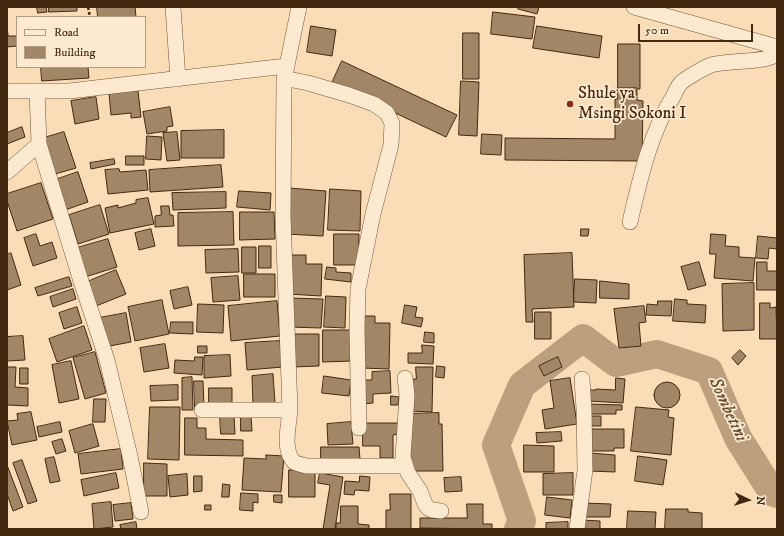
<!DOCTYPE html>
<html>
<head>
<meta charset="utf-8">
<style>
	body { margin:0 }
	#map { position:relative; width:784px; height:536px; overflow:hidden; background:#faddb7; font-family:"IM FELL DW Pica",serif }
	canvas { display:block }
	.frame { position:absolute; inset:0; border:8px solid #432910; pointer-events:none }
	.legend { position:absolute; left:16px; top:16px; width:130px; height:52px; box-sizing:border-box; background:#fce9d0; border:1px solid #b29c83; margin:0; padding:5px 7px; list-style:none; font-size:12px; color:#432910 }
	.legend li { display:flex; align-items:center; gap:8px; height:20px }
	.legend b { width:20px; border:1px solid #b29c83 }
	.north { position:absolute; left:728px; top:480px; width:40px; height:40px; -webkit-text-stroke:3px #fce9d0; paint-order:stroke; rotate:94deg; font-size:11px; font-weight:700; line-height:16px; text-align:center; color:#432910 }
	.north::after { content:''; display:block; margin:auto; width:14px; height:18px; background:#432910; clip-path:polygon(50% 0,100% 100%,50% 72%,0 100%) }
	.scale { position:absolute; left:638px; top:24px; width:115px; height:18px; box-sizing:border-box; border:2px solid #432910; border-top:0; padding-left:5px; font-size:12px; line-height:14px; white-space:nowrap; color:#432910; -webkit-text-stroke:3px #fce9d0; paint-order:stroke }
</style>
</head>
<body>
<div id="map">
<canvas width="784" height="536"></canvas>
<div class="frame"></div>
<ul class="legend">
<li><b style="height:5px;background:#fce9d0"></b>Road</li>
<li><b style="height:11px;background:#a28767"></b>Building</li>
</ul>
<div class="north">N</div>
<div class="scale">50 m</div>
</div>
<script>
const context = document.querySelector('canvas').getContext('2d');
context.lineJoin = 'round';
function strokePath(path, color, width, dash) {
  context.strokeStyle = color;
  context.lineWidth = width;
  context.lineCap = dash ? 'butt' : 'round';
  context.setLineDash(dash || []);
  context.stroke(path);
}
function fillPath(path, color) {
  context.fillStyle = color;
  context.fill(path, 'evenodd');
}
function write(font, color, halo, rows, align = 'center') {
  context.font = font + ' "IM FELL DW Pica",serif';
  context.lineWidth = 3.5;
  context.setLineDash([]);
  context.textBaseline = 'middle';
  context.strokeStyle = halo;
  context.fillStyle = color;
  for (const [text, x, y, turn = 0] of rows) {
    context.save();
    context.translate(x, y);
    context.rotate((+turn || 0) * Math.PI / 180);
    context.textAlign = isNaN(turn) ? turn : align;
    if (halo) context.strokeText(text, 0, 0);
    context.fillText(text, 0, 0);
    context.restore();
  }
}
const river = new Path2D(`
	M518 529 522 521 496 445 522 385 583 338 616 363 657 354 709 371 738 438 772 492 777 494`);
const building = new Path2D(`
	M37 7H46L47 12 38 13Z
	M49 7H77V11L49 12Z
	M97 7H135L136 17H98Z
	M519 7H539L537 14 518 9Z
	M493 12 535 17 532 39 491 34Z
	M7 26 8 36H17V46L7 47Z
	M311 26 336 30 332 56 307 52Z
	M537 26 602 36 599 58 533 48Z
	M463 33H479V79H463Z
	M618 44H640V89H637V88H618Z
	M342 61 457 115 446 137 332 83Z
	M41 67H88L89 78 42 81Z
	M461 81 479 82 477 136 459 135Z
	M617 90H637V100L643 101 642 161 505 160V138L615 139V99H617Z
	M138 91 141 117 131 118V113L111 115 109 93Z
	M96 97 99 119 75 124 71 101Z
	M170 107 173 126 167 127V131L147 134 143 112Z
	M22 127 25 137 7 144V133Z
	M224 130V158H181V131Z
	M64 132 76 168 55 174 44 138Z
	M177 132 180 160 167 161 163 133Z
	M482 134 502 135 501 155 481 154Z
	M147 136 162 137 161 160 146 159Z
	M126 156H144V165H126Z
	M114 159 115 164 91 169 90 163Z
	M221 165 223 187 150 192 149 170Z
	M119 169 120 172 146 170 148 190 108 194 105 170Z
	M78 172 88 202 65 210 55 180Z
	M41 183 53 219 17 231 7 201V194Z
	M289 188 326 191 323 236 286 234Z
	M330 189 361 191 360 231 328 230Z
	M239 191 271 193 270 210 237 207Z
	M226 192V208L173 210 172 193Z
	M148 198 154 224 110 233 105 208 118 205V208L136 203V200Z
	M100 205 109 234 78 244 69 215Z
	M161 206H169L170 215H173L174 226 155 227V216L161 215Z
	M233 212 234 245 178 246V213Z
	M240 212H274L275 239 240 240Z
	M151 229 155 246 139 250 135 233Z
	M581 229H589L588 236H581Z
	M36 234 40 246 52 242 57 258 33 266 24 238Z
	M334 234H359V265H334Z
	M711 234 726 235 725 246 739 247V257L755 258 753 281 714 278 716 254H710Z
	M758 236 777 238V249L769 248 768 259 756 258Z
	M108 239 117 267 85 277 77 248Z
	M259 246H271V268H259Z
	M242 247H256V273H242Z
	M238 249 239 272 206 273 205 250Z
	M11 253 21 285 7 290V255Z
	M572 253 574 307 532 309 533 322H526L524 255Z
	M290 255H306V264H322L321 296 288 294Z
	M699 262 706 285 688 290 681 267Z
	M757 262H767V271H777V290H757Z
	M327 267 336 268V272L351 273V282L325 279Z
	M116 270 126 294 96 306 87 282Z
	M244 274H275V297H244Z
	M238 276 240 300 213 302 211 278Z
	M69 277 72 286 38 296 35 288Z
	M575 279 597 280 596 303 574 302Z
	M600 281 629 284V299L600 298Z
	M754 283V330L723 331 722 284Z
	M188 287 192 305 174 309 170 291Z
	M73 289 76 299 53 307 50 297Z
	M326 296 346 297 345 328 324 327Z
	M290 298 323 299 321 328 289 327Z
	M675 299 687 300V304L706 305 705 323 673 321Z
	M162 300 169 334 135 341 128 307Z
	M277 301 280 336 231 341 228 306Z
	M658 301H672L671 316 646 315 647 304 657 305Z
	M760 303H770V308L776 307 777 339H760Z
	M198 304 224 305 223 333 197 332Z
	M405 305 417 307 415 317 423 318 421 327 402 323Z
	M644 306 646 322 639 323 641 346 619 348 614 309Z
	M77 307 82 323 64 329 59 313Z
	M535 312H551V339H535Z
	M126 313 131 342 104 347 99 318Z
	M364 316H375V323H390L389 369 362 368Z
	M171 322H193V334L170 333Z
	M84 326 92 350 57 362 49 339Z
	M323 330H352L353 361 323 362Z
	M425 332 434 333V343L424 342Z
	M292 334H319V366L293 367Z
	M23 336 25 360 7 361V337Z
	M280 341 283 367 247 370 245 343Z
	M165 344 169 368 144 372 140 348Z
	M422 345 434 346 433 364 408 363V353H422Z
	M198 346H207V353H198Z
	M740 350 746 356 738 365 732 358Z
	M95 352 106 393 85 399 73 358Z
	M230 355 231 376 204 378V356Z
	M195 357H203L202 375 174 373 175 360 194 361Z
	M558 357 562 367 544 376 539 366Z
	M71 361 79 399 59 403 52 365Z
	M437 366 445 367 444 378 436 377Z
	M7 367H16L15 387 28 388V406L7 405Z
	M416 367H433L432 412 409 411 410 379H416Z
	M20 368H28V384H20Z
	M390 371 391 393 373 394V403L362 404 361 380H372V372Z
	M273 374 275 403 253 405 252 376Z
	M324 376 351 380 349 396 322 393Z
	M192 377 193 410H182V378Z
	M570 378 577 424 545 429 542 410 554 408 550 381Z
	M616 378 625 379 623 403 588 401 589 390H596V389L615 390Z
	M194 381H203L204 407H195Z
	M654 395a13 13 0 1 1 26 0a13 13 0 1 1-26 0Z
	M178 385V400L151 401 150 386Z
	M209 388H232V408H209Z
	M391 396 399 397 398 405H391Z
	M94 399H106L105 422H93Z
	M588 404 622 405V410H616V414H588Z
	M150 407H180L179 460 148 459Z
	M636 407 669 410 668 417 674 418 671 455 631 451Z
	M31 412 37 440 12 445 7 421 18 420 17 414Z
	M439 413V424H442L443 471H409L408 414Z
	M220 416H234L235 434H221Z
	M241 416H251L252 431H241Z
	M588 416H601V426H587Z
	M185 418H197V428H206V439L243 440V456L185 455Z
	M60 422 62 432 39 437 37 427Z
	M351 422 353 444 328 445 327 424Z
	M363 423H398V434L393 435V458H380V446H363Z
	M93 424 99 446 75 453 69 431Z
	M588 429H624V448H614V451H588Z
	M561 432 562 441 537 443 536 433Z
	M62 439 66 451 56 454 52 442Z
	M524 445 554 446V472H524Z
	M321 447H359L360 459H321Z
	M121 449 123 469 81 474 78 454Z
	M590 453 615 455V472L589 471Z
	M266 455 284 456 281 492 242 490 244 458 266 459Z
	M638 456 667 460 663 485 635 481Z
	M54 457 60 481 50 483 45 459Z
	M22 460 37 501 28 504 13 463Z
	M144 463 167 464V496H144Z
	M7 465 23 507 13 511 7 494Z
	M289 470H315V497H289Z
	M116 473 119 488 84 496 81 480Z
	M320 473 343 477 335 529H323L330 485 318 483Z
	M573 473V495H543V474Z
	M187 474 188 495 170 497 168 476Z
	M194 476H202V491L194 492Z
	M360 476 370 477 369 491 355 490 354 495 344 494 345 481 359 482Z
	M461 477 462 491 445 492 444 478Z
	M223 484 230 485 229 497H222Z
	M241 493 258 494V503L253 502V511L240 510Z
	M390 494H411V529H386V510H390Z
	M274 495H282V503L274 502Z
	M547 497 572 500 570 518 545 515Z
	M111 502 113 527 94 529 92 504Z
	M131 503 133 519 115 521 113 505Z
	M583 503 611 504 610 517H583Z
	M467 504H483V524H492V529L420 528V518H467Z
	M205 505H211V510H205Z
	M341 506H358V524L369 525V529H336V523H340Z
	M666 509H688V512L702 513V529H665Z
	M628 511 656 512 655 529H627Z
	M581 520 600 521V529H581Z
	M136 522 137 529H121L120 525Z
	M568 522V529H546V523Z`);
const path = new Path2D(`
	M88 7 90 17`);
const street = new Path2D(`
	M173 7 178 79
	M299 7 284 80 283 216 290 410C289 425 282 450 294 462 297 464 303 465 306 466H405
	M634 7 777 47
	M284 80H293L308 83 349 95 374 104 387 113 392 123 391 145 373 214 358 289 357 329 359 428
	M7 91H69L286 66
	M37 91 39 144 80 278 107 360 130 456 141 512
	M7 172 39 144
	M630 222C640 179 650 133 674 95 676 91 678 85 682 82 686 78 706 67 711 65 727 60 767 63 777 54
	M405 378 407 395 403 457 408 473 420 491 425 504 428 508 432 510 441 511
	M202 410H290
	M577 529 585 470 584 409 582 379`);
const markers = [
	[570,104,4,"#8f2418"]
];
const poiNames = [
	["Shule ya",578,94],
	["Msingi Sokoni I",578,114]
];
const waterNames = [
	["Sombetini",727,410,65]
];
strokePath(river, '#bca07e', 28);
fillPath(building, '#a28767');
strokePath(building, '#432910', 1);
strokePath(street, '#71563a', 16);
strokePath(path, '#432910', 2.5, [3, 2]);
strokePath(street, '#fce9d0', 15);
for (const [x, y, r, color] of markers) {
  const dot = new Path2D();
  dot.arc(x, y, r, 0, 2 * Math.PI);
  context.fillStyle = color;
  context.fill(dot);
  strokePath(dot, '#fce9d0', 1.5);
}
write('17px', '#432910', '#fce9d0', poiNames, 'left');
write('italic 18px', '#674d31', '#fce9d0', waterNames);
</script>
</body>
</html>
